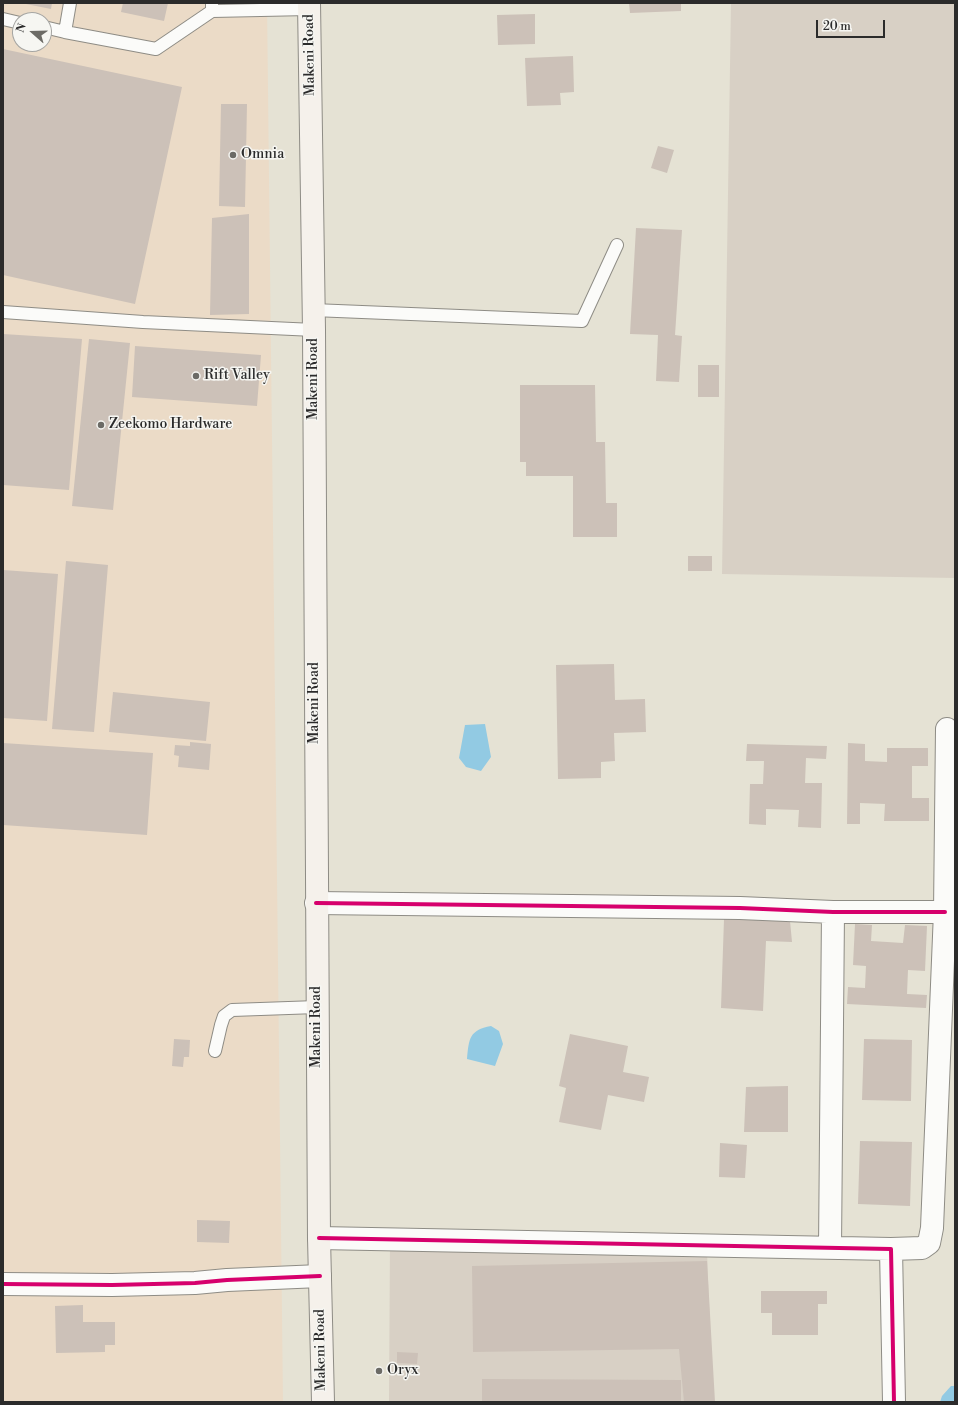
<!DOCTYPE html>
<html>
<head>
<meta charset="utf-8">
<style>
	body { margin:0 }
	#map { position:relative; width:958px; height:1405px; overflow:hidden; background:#e5e2d4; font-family:"Libre Bodoni",serif }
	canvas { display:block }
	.frame { position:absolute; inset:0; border:4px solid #2b2b2b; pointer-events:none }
	.north { position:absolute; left:12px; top:12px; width:40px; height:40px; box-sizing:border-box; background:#f6f6f2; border:1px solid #a5a5a2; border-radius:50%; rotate:290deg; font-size:11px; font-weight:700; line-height:16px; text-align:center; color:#2b2b2b }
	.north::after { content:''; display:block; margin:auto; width:14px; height:18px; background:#6c6b66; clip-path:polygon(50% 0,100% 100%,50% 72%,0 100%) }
	.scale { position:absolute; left:816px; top:20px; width:69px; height:18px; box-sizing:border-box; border:2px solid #2b2b2b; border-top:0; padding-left:5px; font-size:12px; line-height:14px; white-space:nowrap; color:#2b2b2b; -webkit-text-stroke:3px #f6f6f2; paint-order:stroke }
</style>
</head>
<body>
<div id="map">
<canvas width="958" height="1405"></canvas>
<div class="frame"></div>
<div class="north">N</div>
<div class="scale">20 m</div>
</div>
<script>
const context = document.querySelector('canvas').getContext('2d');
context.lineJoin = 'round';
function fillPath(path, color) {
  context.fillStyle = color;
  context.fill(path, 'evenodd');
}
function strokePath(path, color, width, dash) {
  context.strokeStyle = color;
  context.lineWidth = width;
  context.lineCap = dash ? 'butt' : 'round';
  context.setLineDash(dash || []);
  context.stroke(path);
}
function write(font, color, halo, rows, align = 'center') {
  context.font = font + ' "Libre Bodoni",serif';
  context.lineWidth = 3;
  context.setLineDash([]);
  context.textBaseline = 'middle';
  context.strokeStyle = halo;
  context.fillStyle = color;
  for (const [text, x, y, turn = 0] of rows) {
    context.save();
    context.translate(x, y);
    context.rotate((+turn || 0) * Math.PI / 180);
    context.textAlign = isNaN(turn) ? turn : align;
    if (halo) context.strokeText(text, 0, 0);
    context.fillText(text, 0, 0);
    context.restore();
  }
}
const built = new Path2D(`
	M3 3H267L283 1402H3ZM20 20H44V44H20Z`);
const industrial = new Path2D(`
	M731 3H955V578L722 574Z
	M390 1241 707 1252 713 1402H389Z`);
const water = new Path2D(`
	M485 724 491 757 481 771 466 767 459 758 465 725Z
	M491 1026 499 1031 503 1044 495 1066 467 1059C469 1039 469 1030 491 1026Z
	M951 1386H955V1402H940L942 1396Z`);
const building = new Path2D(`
	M21 3H52L51 9Z
	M123 3H168L164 21 121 12Z
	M629 3H681V11L630 13Z
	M535 14V44L498 45 497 15Z
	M3 49 182 87 135 304 3 275Z
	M573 56 574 92 560 93 561 105 527 106 525 58Z
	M221 104H247L245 207 219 206Z
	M658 146 674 150 667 173 651 168Z
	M249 214V314L210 315 212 218Z
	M636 228 682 230 675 335 682 336 679 382 656 381 658 335 630 334Z
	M3 334 82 339 69 490 3 485Z
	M89 339 130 343 113 510 72 506Z
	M135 346 261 355 257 406 132 397Z
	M698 365H719V397H698Z
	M520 385H595L596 442H605L606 503H617V537H573V476H526V462H520Z
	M688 556H712V571H688Z
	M66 561 108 565 94 732 52 729Z
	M3 570 58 574 47 721 3 718Z
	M614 664 615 700 645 699 646 732 614 733 615 761 601 762V778L558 779 556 665Z
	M113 692 210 702 206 741 109 732Z
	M190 742 211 744 209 770 178 767 179 756 174 755 175 745 190 746Z
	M3 743 153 753 147 835 3 825Z
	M848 743 865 744V761L887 762V748H928V766H912V798H929V821H884L885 804 860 803V824H847Z
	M747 744 827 746 826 759 806 758 805 783H822L821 828 798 827 799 810 766 809V825L749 824 750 784H763L764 761H746Z
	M724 919 790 921 792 942 766 941 763 1011 721 1008Z
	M855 924 872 925 871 941 903 943 905 925 927 926 925 971 908 970 907 994 927 995 926 1008 847 1004 848 987 865 988 866 966 853 965Z
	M570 1034 628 1046 623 1072 649 1077 644 1102 608 1095 601 1130 559 1122 566 1088 559 1086Z
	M174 1039 190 1040 189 1057H184L183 1067 172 1066Z
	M864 1039 912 1040 911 1101 862 1100Z
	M788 1086V1132H744L746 1087Z
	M860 1141 912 1142 910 1206 858 1204Z
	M720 1143 747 1145 745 1178 719 1177Z
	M197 1220 230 1221 229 1243 197 1242Z
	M707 1261 715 1402H684L679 1349 473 1352 472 1266Z
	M761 1291H827V1304H818V1335H772V1313H761Z
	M83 1305V1322H115V1345H105V1352L56 1353 55 1306Z
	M397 1352 418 1353 417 1364 397 1363Z
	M482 1379 681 1380V1402H482Z`);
const service = new Path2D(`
	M70 3 65 32 156 49 212 11
	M212 4V11L309 9
	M3 19 20 23
	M44 27 65 32
	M313 310 582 321 617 245
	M3 312 143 322 314 330
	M215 1051 221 1025 224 1016 232 1010 317 1007`);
const minor = new Path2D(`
	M316 903 740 908 833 912H945
	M319 1238 891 1249 894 1402
	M830 1247 833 912
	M891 1249 922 1248 929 1243 932 1228 945 912 947 729
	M3 1284 112 1285 195 1283 227 1280 320 1276`);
const secondary = new Path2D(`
	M309 3 314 330 319 1238 323 1402`);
const cycleway = new Path2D(`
	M316 903 740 908 833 912H945
	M319 1238 891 1249 894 1402
	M3 1284 112 1285 195 1283 227 1280 320 1276`);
const markers = [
	[233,155,4,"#6c6b66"],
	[196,376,4,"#6c6b66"],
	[101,425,4,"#6c6b66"],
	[379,1371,4,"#6c6b66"]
];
const streetNames = [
	["Makeni Road",310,55,-91],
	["Makeni Road",314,379,-90],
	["Makeni Road",315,703,-90],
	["Makeni Road",317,1027,-90],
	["Makeni Road",321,1350,-91]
];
const poiNames = [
	["Omnia",241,155],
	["Rift Valley",204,376],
	["Zeekomo Hardware",109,425],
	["Oryx",387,1371]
];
fillPath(built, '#ebdbc7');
fillPath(industrial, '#d8d0c5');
fillPath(water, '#92cae3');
fillPath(building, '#ccc1b8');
strokePath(service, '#8e8c85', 14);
strokePath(minor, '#8e8c85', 24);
strokePath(secondary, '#8e8c85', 24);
strokePath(service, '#fbfbf9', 12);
strokePath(minor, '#fbfbf9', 22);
strokePath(secondary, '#f5f1eb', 22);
strokePath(cycleway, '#d6006c', 4);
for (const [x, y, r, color] of markers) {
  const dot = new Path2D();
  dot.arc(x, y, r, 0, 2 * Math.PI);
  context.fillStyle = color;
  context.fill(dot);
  strokePath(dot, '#f6f6f2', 1.5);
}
write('14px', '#2b2b2b', '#f6f6f2', streetNames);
write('14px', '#2b2b2b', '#f6f6f2', poiNames, 'left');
</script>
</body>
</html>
